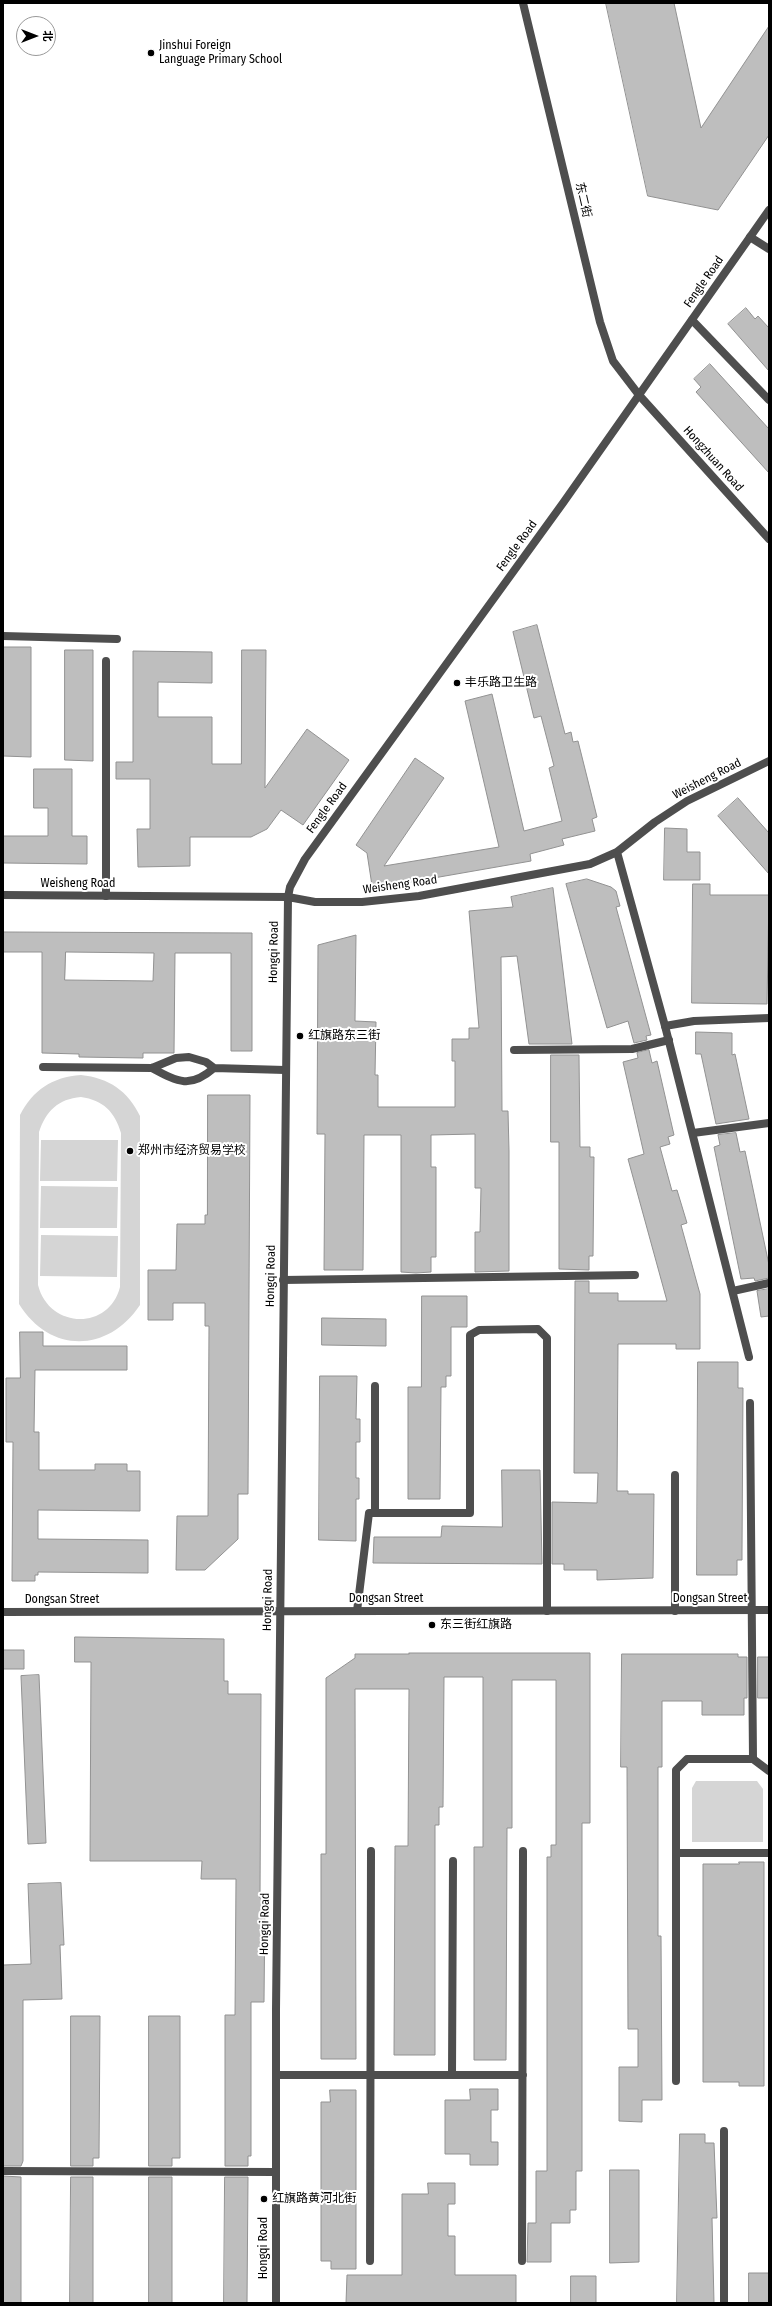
<!DOCTYPE html>
<html>
<head>
<meta charset="utf-8">
<style>
	body { margin:0 }
	#map { position:relative; width:772px; height:2306px; overflow:hidden; background:#fff; font-family:"Fira Sans Condensed","Noto Sans SC",sans-serif }
	canvas { display:block }
	.frame { position:absolute; inset:0; border:4px solid #000; pointer-events:none }
	.north { position:absolute; left:16px; top:16px; width:40px; height:40px; box-sizing:border-box; background:#fff; border:1px solid #999; border-radius:50%; rotate:90deg; font-size:11px; font-weight:700; line-height:16px; text-align:center; color:#000 }
	.north::after { content:''; display:block; margin:auto; width:14px; height:18px; background:#000; clip-path:polygon(50% 0,100% 100%,50% 72%,0 100%) }
</style>
</head>
<body>
<div id="map">
<canvas width="772" height="2306"></canvas>
<div class="frame"></div>
<div class="north">北</div>
</div>
<script>
const context = document.querySelector('canvas').getContext('2d');
context.lineJoin = 'round';
function fillPath(path, color) {
  context.fillStyle = color;
  context.fill(path, 'evenodd');
}
function strokePath(path, color, width, dash) {
  context.strokeStyle = color;
  context.lineWidth = width;
  context.lineCap = dash ? 'butt' : 'round';
  context.setLineDash(dash || []);
  context.stroke(path);
}
function write(font, color, halo, rows, align = 'center') {
  context.font = font + ' "Fira Sans Condensed","Noto Sans SC",sans-serif';
  context.lineWidth = 4;
  context.setLineDash([]);
  context.textBaseline = 'middle';
  context.strokeStyle = halo;
  context.fillStyle = color;
  for (const [text, x, y, turn = 0] of rows) {
    context.save();
    context.translate(x, y);
    context.rotate((+turn || 0) * Math.PI / 180);
    context.textAlign = isNaN(turn) ? turn : align;
    if (halo) context.strokeText(text, 0, 0);
    context.fillText(text, 0, 0);
    context.restore();
  }
}
const green = new Path2D(`
	M81 1075C109 1078 128 1091 140 1116V1305C108 1353 50 1354 19 1304L20 1115C33 1090 52 1077 81 1075ZM81 1097C103 1100 115 1112 121 1133L120 1287C109 1331 49 1329 38 1285L39 1132C46 1111 58 1099 81 1097Z
	M41 1140H118L117 1181H40Z
	M41 1186 118 1187 117 1228H40Z
	M41 1235 118 1236 117 1277 40 1276Z
	M696 1781H757L763 1789V1842H692V1788Z`);
const building = new Path2D(`
	M606 3H674L701 128 769 26V135L718 210 648 196Z
	M746 308 755 319 758 316 769 328V371L728 324Z
	M710 364 769 429V473L696 392 701 387 694 379Z
	M537 625 565 734 571 732 573 742 578 741 597 817 592 819 595 831 562 839 564 845 530 854 531 861 405 883 406 886 373 892 367 853 356 845 415 758 444 778 384 866 499 847 465 701 492 694 524 831 562 821 549 768 554 766 541 716 534 718 513 632Z
	M3 647H31V757L3 756Z
	M65 650H93V761L65 760Z
	M242 650H266L265 788 307 729 349 760 303 825 281 810 267 829 251 837H190V866L138 867 137 829H150V779H116V762H133V651L212 652V683L158 682V717H212V764H241Z
	M34 769H72V836H87V864L3 863V836H48V808H34Z
	M738 798 769 833V874L718 816Z
	M665 828 687 829V852H700V880H664Z
	M587 879 611 887 616 891 620 906 616 907 651 1035 646 1036 647 1040 634 1043 628 1021 607 1028 566 884Z
	M693 884H710V895H769L767 1004 692 1003Z
	M553 888 572 1044H529L517 956 501 957 502 1111H508L509 1151V1271L475 1272V1232H480L481 1188H475V1134L431 1135V1167H436V1257H431V1272L416 1273 401 1272V1135H364L363 1270H324L325 1134H317L318 945 356 935 355 1021 376 1022 375 1075H378V1107H455V1061H452V1039H469V1028H479L469 911 513 907 511 897Z
	M3 932 252 933V1051H231V953H175L174 1053H143V1058L79 1057V1054L42 1053V952H3ZM66 952 154 953 153 981 65 980Z
	M696 1032 732 1033V1055L735 1054 749 1119 716 1124 701 1054H696Z
	M649 1050 652 1063 657 1061 674 1135 668 1137 670 1144 660 1147 672 1191 677 1190 687 1223 681 1225 700 1294V1349H676V1344H618L617 1491H628V1494H654L653 1578 597 1580V1570H564V1564H552V1502L597 1503 598 1473H574L575 1281H589V1293H618V1301H667L628 1159 644 1154 623 1062 638 1058 637 1053Z
	M551 1055H579L580 1147H590V1157H594L593 1256H589V1270L559 1269V1142H551Z
	M208 1095H250L248 1494H238V1539L205 1570H176L177 1516H208L209 1326H205V1303H173V1320H148V1270H176L177 1224H205V1215H207Z
	M736 1133 740 1152 745 1151 769 1265V1278L755 1281 754 1278 741 1279 714 1147 720 1145 718 1135Z
	M769 1289V1316L761 1317 757 1291Z
	M422 1296H467V1327H451V1376H446V1387H441L440 1499H408V1387H421Z
	M322 1318 386 1319V1346L322 1345Z
	M20 1332H43V1346H127V1370H35L34 1432H39V1470H95V1464H127V1471H140V1511L38 1510V1539L148 1540V1573L38 1572V1575H35V1581H12L13 1442H6V1378H20Z
	M698 1362H738V1388H743L742 1552V1560H737V1575H697Z
	M320 1376H357L356 1419H360V1442H356V1478H359V1499H356V1541L319 1540Z
	M502 1470H540L542 1564 373 1563 374 1537H441L442 1526 502 1527Z
	M75 1637 224 1639V1681H228V1694H261L260 1898H265L264 2002H251V2156H248V2166H225V2015H235L236 1879H201L202 1861H90L91 1662H75Z
	M3 1650H24V1669H3Z
	M409 1653H590V1823H582V2171H576V2210H570V2223H551V2262H527L528 2223H536V2171H547V1857H551V1845H556V1680H512V1828H507L506 2060H474V1847H483V1677H444L443 1807H439V1825H435V2055H394L395 1846H408L409 1689H355L356 2059H321V1854H326V1678L355 1658V1654H409Z
	M622 1654H738V1657H747V1698H744V1715H702V1701H662V1767H658V1936H661L662 2100H642V2122L619 2121V2067H638V2029H628L627 1767H621Z
	M758 1657H769V1698H758Z
	M39 1675 46 1843 28 1844 21 1676Z
	M739 1862H764V2086H739V2082H703V1864H739Z
	M61 1883 64 1945H60L62 1999 23 2000V2161L21 2166H3V1965L31 1964 28 1884Z
	M71 2016H100L99 2158H93V2166H71Z
	M149 2016H180V2158H172V2166H149Z
	M470 2089H498V2110H491V2142H498V2165H470V2154H445V2100H470Z
	M330 2090H356V2269H331V2261H321V2102H330Z
	M680 2134H705V2143H714L717 2218H712L714 2303H677Z
	M610 2170H639V2262L610 2263Z
	M3 2176 21 2177V2303H3Z
	M71 2177H93V2303H70Z
	M149 2177H172V2303H149Z
	M225 2177H248L247 2303H224Z
	M428 2183H455V2204H448V2236H455V2275H516V2303H346L347 2275H402V2194H428Z
	M749 2273H769V2303H749Z
	M571 2276H596V2303H571Z`);
const service = new Path2D(`
	M750 237 769 249
	M692 320 769 400
	M3 636 117 639
	M106 661V896
	M665 1026 694 1021 769 1018
	M514 1050 632 1049 669 1040
	M43 1067 152 1068 176 1058 189 1057 206 1062 214 1068 285 1070
	M152 1068C178 1082 190 1089 214 1068
	M693 1133 769 1123
	M283 1280 635 1275
	M733 1291 769 1283
	M375 1386V1513
	M357 1611 369 1513H470V1335L479 1330 538 1329 547 1338V1611
	M675 1611V1475
	M753 1759 769 1771
	M676 1853H769
	M276 2075H523
	M452 2075 453 1861
	M676 2081V1770L687 1759H753L750 1403
	M724 2131V2303
	M3 2171 276 2172
	M370 2261 371 1851
	M522 2261 523 1851`);
const minor = new Path2D(`
	M617 852 665 1026 749 1357
	M3 895 288 897 315 902H362L419 896 590 864 617 852 655 822 687 801 769 761
	M276 2303V2008L288 897 290 887 305 859 563 503 769 210`);
const tertiary = new Path2D(`
	M523 3 600 322 613 361 639 395 769 539
	M3 1612 769 1610`);
const markers = [
	[151,53,4,"#000"],
	[457,683,4,"#000"],
	[300,1036,4,"#000"],
	[130,1151,4,"#000"],
	[432,1625,4,"#000"],
	[264,2199,4,"#000"]
];
const poiNames = [
	["Jinshui Foreign",159,46],
	["Language Primary School",159,60],
	["丰乐路卫生路",465,683],
	["红旗路东三街",308,1036],
	["郑州市经济贸易学校",138,1151],
	["东三街红旗路",440,1625],
	["红旗路黄河北街",272,2199]
];
const streetNames = [
	["东二街",583,200,77],
	["Fengle Road",704,282,-55],
	["Hongzhuan Road",713,459,48],
	["Fengle Road",517,546,-54],
	["Weisheng Road",707,779,-27],
	["Fengle Road",327,808,-54],
	["Weisheng Road",78,884],
	["Weisheng Road",400,885,-8],
	["Hongqi Road",274,952,-89],
	["Hongqi Road",271,1276,-89],
	["Dongsan Street",386,1599],
	["Dongsan Street",710,1599],
	["Dongsan Street",62,1600],
	["Hongqi Road",268,1600,-89],
	["Hongqi Road",265,1924,-89],
	["Hongqi Road",264,2248,-90]
];
fillPath(green, '#d5d5d5');
fillPath(building, '#bebebe');
strokePath(building, '#929292', 1);
strokePath(service, '#4e4e4e', 8);
strokePath(minor, '#4e4e4e', 8);
strokePath(tertiary, '#4e4e4e', 8);
for (const [x, y, r, color] of markers) {
  const dot = new Path2D();
  dot.arc(x, y, r, 0, 2 * Math.PI);
  context.fillStyle = color;
  context.fill(dot);
  strokePath(dot, '#fff', 1.5);
}
write('12px', '#000', '#fff', poiNames, 'left');
write('12px', '#000', '#fff', streetNames);
</script>
</body>
</html>
